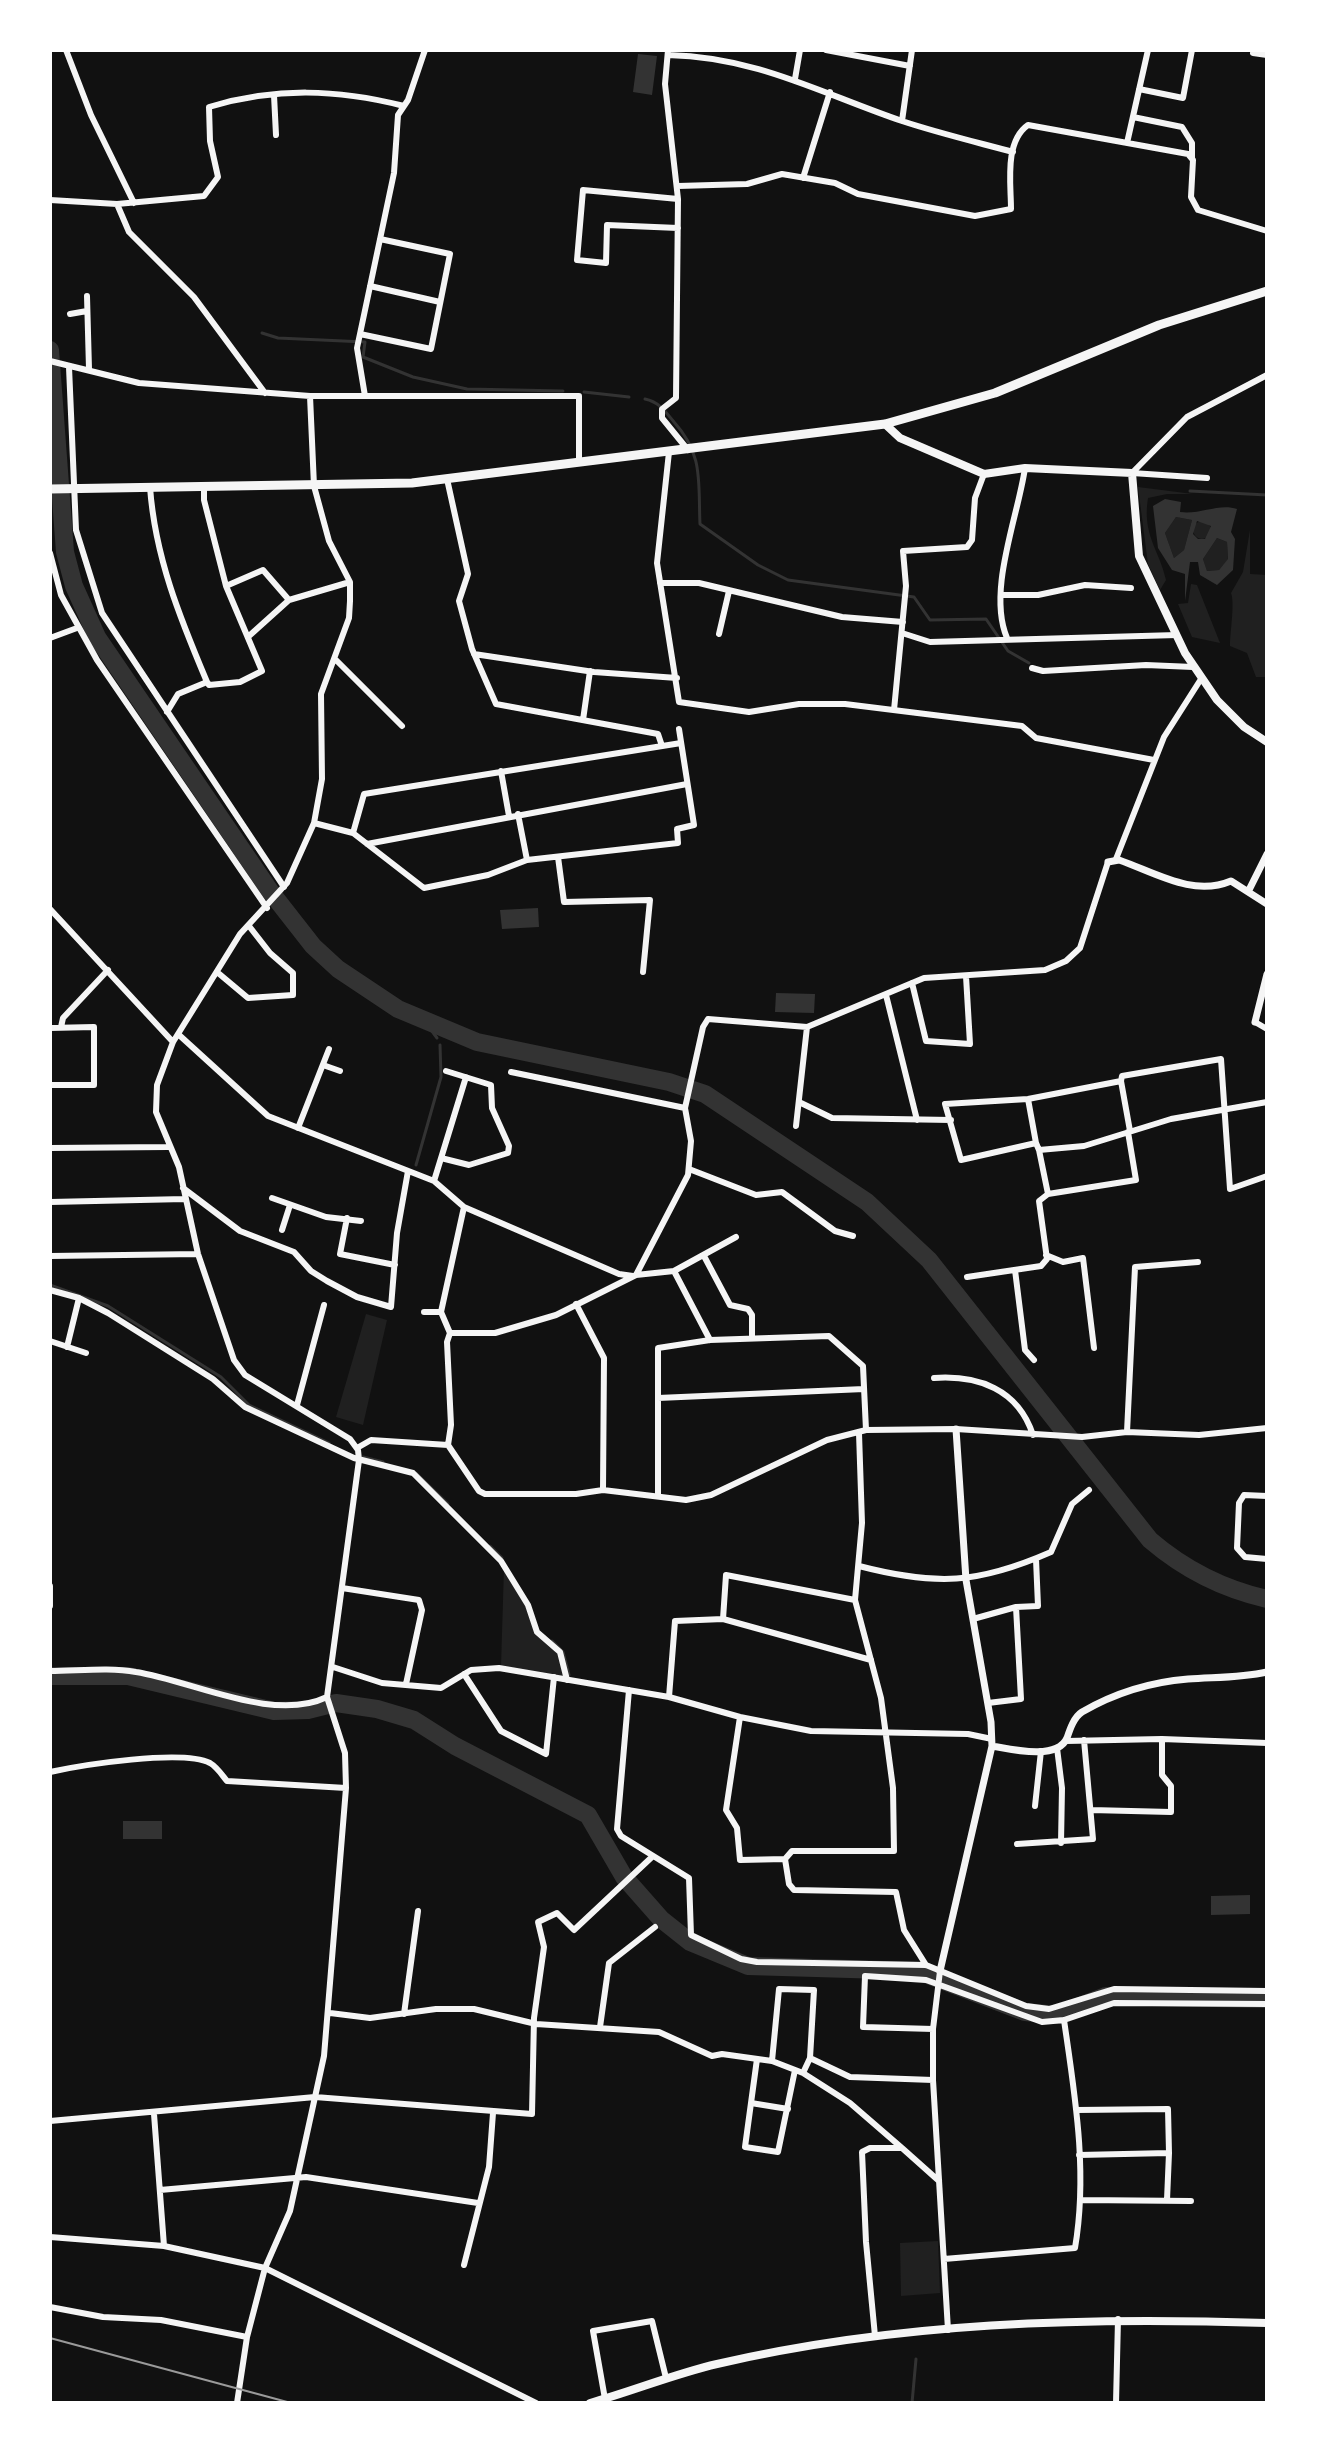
<!DOCTYPE html>
<html>
<head>
<meta charset="utf-8">
<style>
	body { margin:0 }
	#map { position:relative; width:1317px; height:2453px; overflow:hidden; background:#111; font-family:Quicksand,sans-serif }
	canvas { display:block }
	.frame { position:absolute; inset:0; border:52px solid #fff; pointer-events:none }
</style>
</head>
<body>
<div id="map">
<canvas width="1317" height="2453"></canvas>
<div class="frame"></div>
</div>
<script>
const context = document.querySelector('canvas').getContext('2d');
context.lineJoin = 'round';
function fillPath(path, color) {
  context.fillStyle = color;
  context.fill(path, 'evenodd');
}
function strokePath(path, color, width, dash) {
  context.strokeStyle = color;
  context.lineWidth = width;
  context.lineCap = dash ? 'butt' : 'round';
  context.setLineDash(dash || []);
  context.stroke(path);
}
const green = new Path2D(`
	M1138 487 1193 494H1167L1148 498C1142 535 1159 549 1166 580L1160 590 1148 564Z
	M1176 517 1192 520 1184 550 1174 558 1165 533Z
	M1193 530a9 9 0 1 1 18 0a9 9 0 1 1-18 0Z
	M1250 530V574L1267 575V677H1256L1247 653 1230 646C1230 632 1235 603 1231 593L1243 572Z
	M1217 538 1227 542 1228 560 1219 570 1207 571 1203 559Z
	M1191 584 1197 585 1220 643 1192 637 1178 604 1188 603Z
	M366 1314 387 1320 363 1425 336 1417Z
	M504 1568 526 1606 535 1632 558 1653 564 1677 501 1666Z
	M938 2241 940 2293 901 2296 900 2243Z`);
const water = new Path2D(`
	M638 54 657 56 652 95 633 92Z
	M1165 499 1181 502 1180 512C1200 515 1219 503 1237 509L1231 532 1235 539 1233 570 1217 585 1200 575 1198 562H1190L1185 601V574L1172 570 1158 548 1153 506ZM1176 517 1192 520 1184 550 1174 558 1165 533ZM1197 521 1211 526 1205 539H1198L1193 534ZM1217 538 1227 542 1228 559 1219 570 1207 571 1203 559Z
	M538 908 539 927 502 929 500 910Z
	M776 993 815 994 814 1013 775 1012Z
	M123 1821H162V1839H123Z
	M1250 1895V1914L1211 1915V1896Z`);
const stream = new Path2D(`
	M262 333 278 338 365 342 363 357 413 377 467 389 563 391
	M584 392 629 397
	M645 399C659 402 665 411 674 422 704 455 698 482 700 524L758 565 788 580 914 597 930 620 986 619 1008 651 1029 663
	M1190 491 1267 495
	M426 1023 437 1038
	M416 1165 441 1077 440 1045
	M50 1285 108 1306 221 1377 249 1405 329 1443
	M363 1457 383 1462
	M416 1473 448 1504
	M490 1546 502 1558
	M552 1641 563 1652 569 1675
	M912 2403 916 2359`);
const river = new Path2D(`
	M50 350 65 552 74 586 97 637 270 891 313 946 338 969 398 1009 477 1042 669 1082 705 1094 867 1202 929 1260 1150 1540C1185 1570 1223 1589 1267 1599
	M50 1676H128L274 1711 308 1710 336 1703 377 1709 414 1720 455 1746 588 1815 624 1877 661 1919 690 1942 748 1966 918 1971 1025 2012 1057 2015 1106 1996 1267 1999`);
const minor = new Path2D(`
	M66 50 91 115 134 203
	M668 50 665 84 678 199 676 398 662 409V418L688 450
	M826 50 910 66
	M1254 50 1253 53 1267 55
	M668 55C757 57 820 93 902 121 938 133 976 142 1013 152
	M795 79 800 50
	M1139 89 1183 98 1192 50
	M274 95 276 135
	M1133 117 1182 127 1192 143V158
	M902 121 912 50
	M1127 143 1148 50
	M803 178 830 92
	M678 186 747 184 782 174 835 183 858 194 975 216 1011 209C1011 184 1004 142 1028 125L1188 154 1193 160 1191 197 1198 210 1267 231
	M678 199 583 190 577 260 606 263 607 225 678 228
	M50 200 117 204 204 196 218 177 210 141 209 107C276 87 337 89 404 106
	M117 204 129 232 194 297 265 393
	M370 286 440 302
	M87 296 89 369
	M70 314 87 311
	M360 334 431 349 450 254 380 239
	M50 361 139 383 310 396H579V462
	M69 367 76 530 102 613 284 887
	M365 396 357 348 394 173 398 115 408 100 425 50
	M669 452 657 563 679 702 749 712 799 704H845L1022 726 1036 738 1154 760
	M1132 473 1187 417 1267 375
	M1132 473 1207 478
	M447 479 468 574 459 601 472 649 496 704 658 734 662 746
	M150 487C155 557 180 618 207 682L209 685 240 682 262 671 226 586 204 500V487
	M50 553 61 595 97 660 267 908
	M660 583H699L842 617 903 622
	M226 586 263 570 289 600
	M1003 595H1038L1085 585 1131 588
	M902 633 930 642 1177 635
	M719 634 729 591
	M249 636 289 600 350 582
	M50 638 77 628
	M1007 638C987 591 1018 517 1025 468
	M474 654 594 672 677 678
	M335 659 402 726
	M1032 668 1043 671 1146 665 1193 667
	M894 710 906 586 903 551 967 547 972 540 975 498 984 474
	M167 712 178 694 207 682
	M583 720 590 671
	M501 771 509 816
	M518 814 527 860
	M314 823 353 833 424 888 488 875 527 860 678 843 677 829 694 825 679 729
	M353 833 364 794 681 743
	M367 844 687 784
	M558 857 564 902 650 900 643 972
	M1116 859 1164 737 1201 679
	M50 909 173 1042
	M217 972 248 998 293 995V973L270 953 249 926
	M912 983 926 1041 970 1044 966 976
	M886 995 917 1120
	M1255 1022 1267 1029
	M61 1027 63 1018 108 970
	M50 1028 94 1027V1085H50
	M178 1034 268 1116 434 1181 464 1207 619 1274 633 1276
	M323 1065 340 1071
	M511 1072 685 1108
	M1121 1081 1130 1131
	M1028 1099 1036 1143 961 1160 945 1104 1028 1099 1121 1081 1122 1076 1221 1059 1230 1189 1267 1176
	M799 1102 832 1118 951 1120
	M796 1126 807 1027
	M298 1128 329 1049
	M1036 1143 1039 1150 1084 1146 1171 1119 1267 1102
	M50 1148 168 1147
	M1039 1150 1048 1194
	M441 1158 469 1165 508 1153 509 1146 492 1108 491 1085 446 1071
	M689 1169 756 1195 782 1192 835 1231 853 1236
	M434 1181 466 1077
	M183 1188 240 1231 294 1252 311 1271 327 1281 357 1297 391 1307 397 1233 408 1171
	M272 1198 326 1217 361 1221
	M50 1202 185 1199
	M347 1218 340 1254 395 1265
	M282 1230 290 1205
	M1046 1255 1063 1262 1083 1258 1094 1348
	M50 1256 198 1254
	M704 1256 730 1305 748 1309 752 1315V1338
	M1015 1270 1025 1350 1034 1360
	M674 1271 710 1340
	M636 1275 688 1175 691 1141 685 1108 703 1027 708 1019 807 1027 924 978 1045 970 1066 961 1080 948 1108 862
	M967 1277 1041 1266 1047 1259 1039 1201 1048 1194 1136 1180 1128 1132
	M50 1290 79 1298 108 1313 213 1379 245 1407 354 1458 413 1473 501 1561 528 1605 537 1632 560 1652 567 1680
	M576 1304 604 1358 603 1490
	M424 1312H441
	M450 1333 441 1312 464 1207
	M50 1341 86 1353
	M67 1347 79 1298
	M934 1378C978 1375 1018 1389 1033 1435
	M658 1398 864 1389
	M297 1405 324 1305
	M1127 1432 1135 1267 1198 1262
	M859 1433 862 1523 855 1600 881 1698 893 1788 894 1851H792L785 1859 789 1884 794 1890 896 1892 904 1930 926 1965
	M448 1445 451 1425 447 1342 450 1333H495L556 1315 636 1275 674 1271 736 1237
	M357 1448 371 1440 448 1445 479 1491 485 1494H576L603 1490 686 1500 711 1495 827 1440 866 1430 956 1429 1082 1437 1127 1432 1199 1435 1267 1428
	M658 1496V1348L710 1340 829 1336 863 1366 866 1430
	M1267 1496 1244 1495 1239 1503 1237 1548 1245 1557 1267 1559
	M859 1566C936 1586 978 1584 1051 1552L1072 1504 1089 1490
	M50 1586V1606
	M342 1588 419 1600 422 1610 406 1684
	M723 1619 726 1575 855 1600
	M973 1619 1016 1607 1038 1606 1036 1559
	M333 1667 382 1683 441 1688 471 1670 499 1668 669 1697 740 1717 811 1731 968 1734 992 1739
	M50 1671C78 1671 109 1667 136 1672 193 1681 273 1723 327 1697
	M464 1674 501 1731 546 1754 554 1677
	M629 1690 617 1829 621 1836 689 1878 691 1935 741 1959 757 1962 926 1965 1026 2006 1049 2009 1114 1989 1267 1991
	M669 1697 675 1621 723 1619 871 1660
	M988 1703 1021 1699 1016 1607
	M740 1717 726 1810 737 1828 740 1860 785 1859
	M1066 1741 1162 1739 1267 1743
	M1057 1748 1062 1788 1061 1843
	M50 1772C82 1765 182 1749 210 1763 217 1767 222 1775 227 1781L346 1788
	M1035 1806 1041 1751
	M1091 1810 1171 1812V1786L1162 1775V1739
	M1017 1844 1093 1839 1084 1740
	M940 1971 933 2029V2080L948 2330
	M330 2013 370 2018 436 2009H474L536 2024 659 2032 712 2056 722 2054 772 2061 803 2073 850 2103 902 2148
	M404 2014 418 1911
	M600 2027 609 1963 655 1927
	M933 2029 863 2027 865 1976 926 1980 1042 2022 1064 2020 1114 2003 1267 2004
	M810 2058 850 2077 933 2080
	M757 2059 745 2147 778 2152 795 2070
	M772 2061 779 1989 814 1990 810 2058 803 2073
	M751 2103 788 2109
	M1077 2110 1168 2109 1169 2153 1079 2155
	M154 2114 164 2246
	M50 2121 315 2097 532 2114 534 2018 544 1947 538 1922 557 1913 574 1930 653 1856
	M160 2190 306 2177 478 2203
	M1081 2200 1191 2201
	M1167 2200 1169 2153
	M50 2237 164 2246 265 2268 536 2403
	M944 2259 1075 2248C1088 2172 1075 2096 1064 2020
	M464 2265 489 2167 493 2113
	M50 2307 103 2317 161 2320 247 2337
	M875 2336 866 2242 862 2152 870 2148H902L939 2181
	M605 2399 593 2331 652 2321 666 2378
	M237 2403 247 2337 265 2268 290 2211 324 2056 346 1788 345 1753 327 1697 359 1460 358 1450 350 1439 245 1375 234 1360 198 1254 179 1167 156 1112 157 1085 173 1042 240 934 287 883 314 823 322 779 321 694 349 618 350 601V582L329 541 314 486 310 396
	M1116 2403 1118 2319`);
const tertiary = new Path2D(`
	M1108 862 1119 860C1156 873 1193 897 1231 881L1267 904
	M1249 890 1267 854
	M1255 1022 1267 974
	M992 1746C1010 1749 1057 1761 1067 1738 1070 1729 1074 1717 1082 1712 1113 1694 1151 1682 1188 1679 1215 1677 1240 1678 1267 1672
	M940 1971 992 1746 991 1722 966 1580 956 1429`);
const secondary = new Path2D(`
	M885 424 900 438 984 474 1025 468 1132 473 1139 556 1185 653 1217 700 1244 727 1267 742
	M590 2403C633 2391 674 2374 717 2364 898 2322 1083 2317 1267 2323`);
const primary = new Path2D(`
	M50 489 412 483 885 424 995 393 1159 325 1267 291`);
const tram = new Path2D(`
	M50 2338 291 2403`);
fillPath(green, '#202020');
fillPath(water, '#333');
strokePath(stream, '#333', 3);
strokePath(river, '#333', 18);
strokePath(minor, '#f5f5f5', 6);
strokePath(tertiary, '#f5f5f5', 7);
strokePath(secondary, '#f5f5f5', 8);
strokePath(primary, '#f5f5f5', 9);
strokePath(tram, '#9a9a9a', 2);
</script>
</body>
</html>
